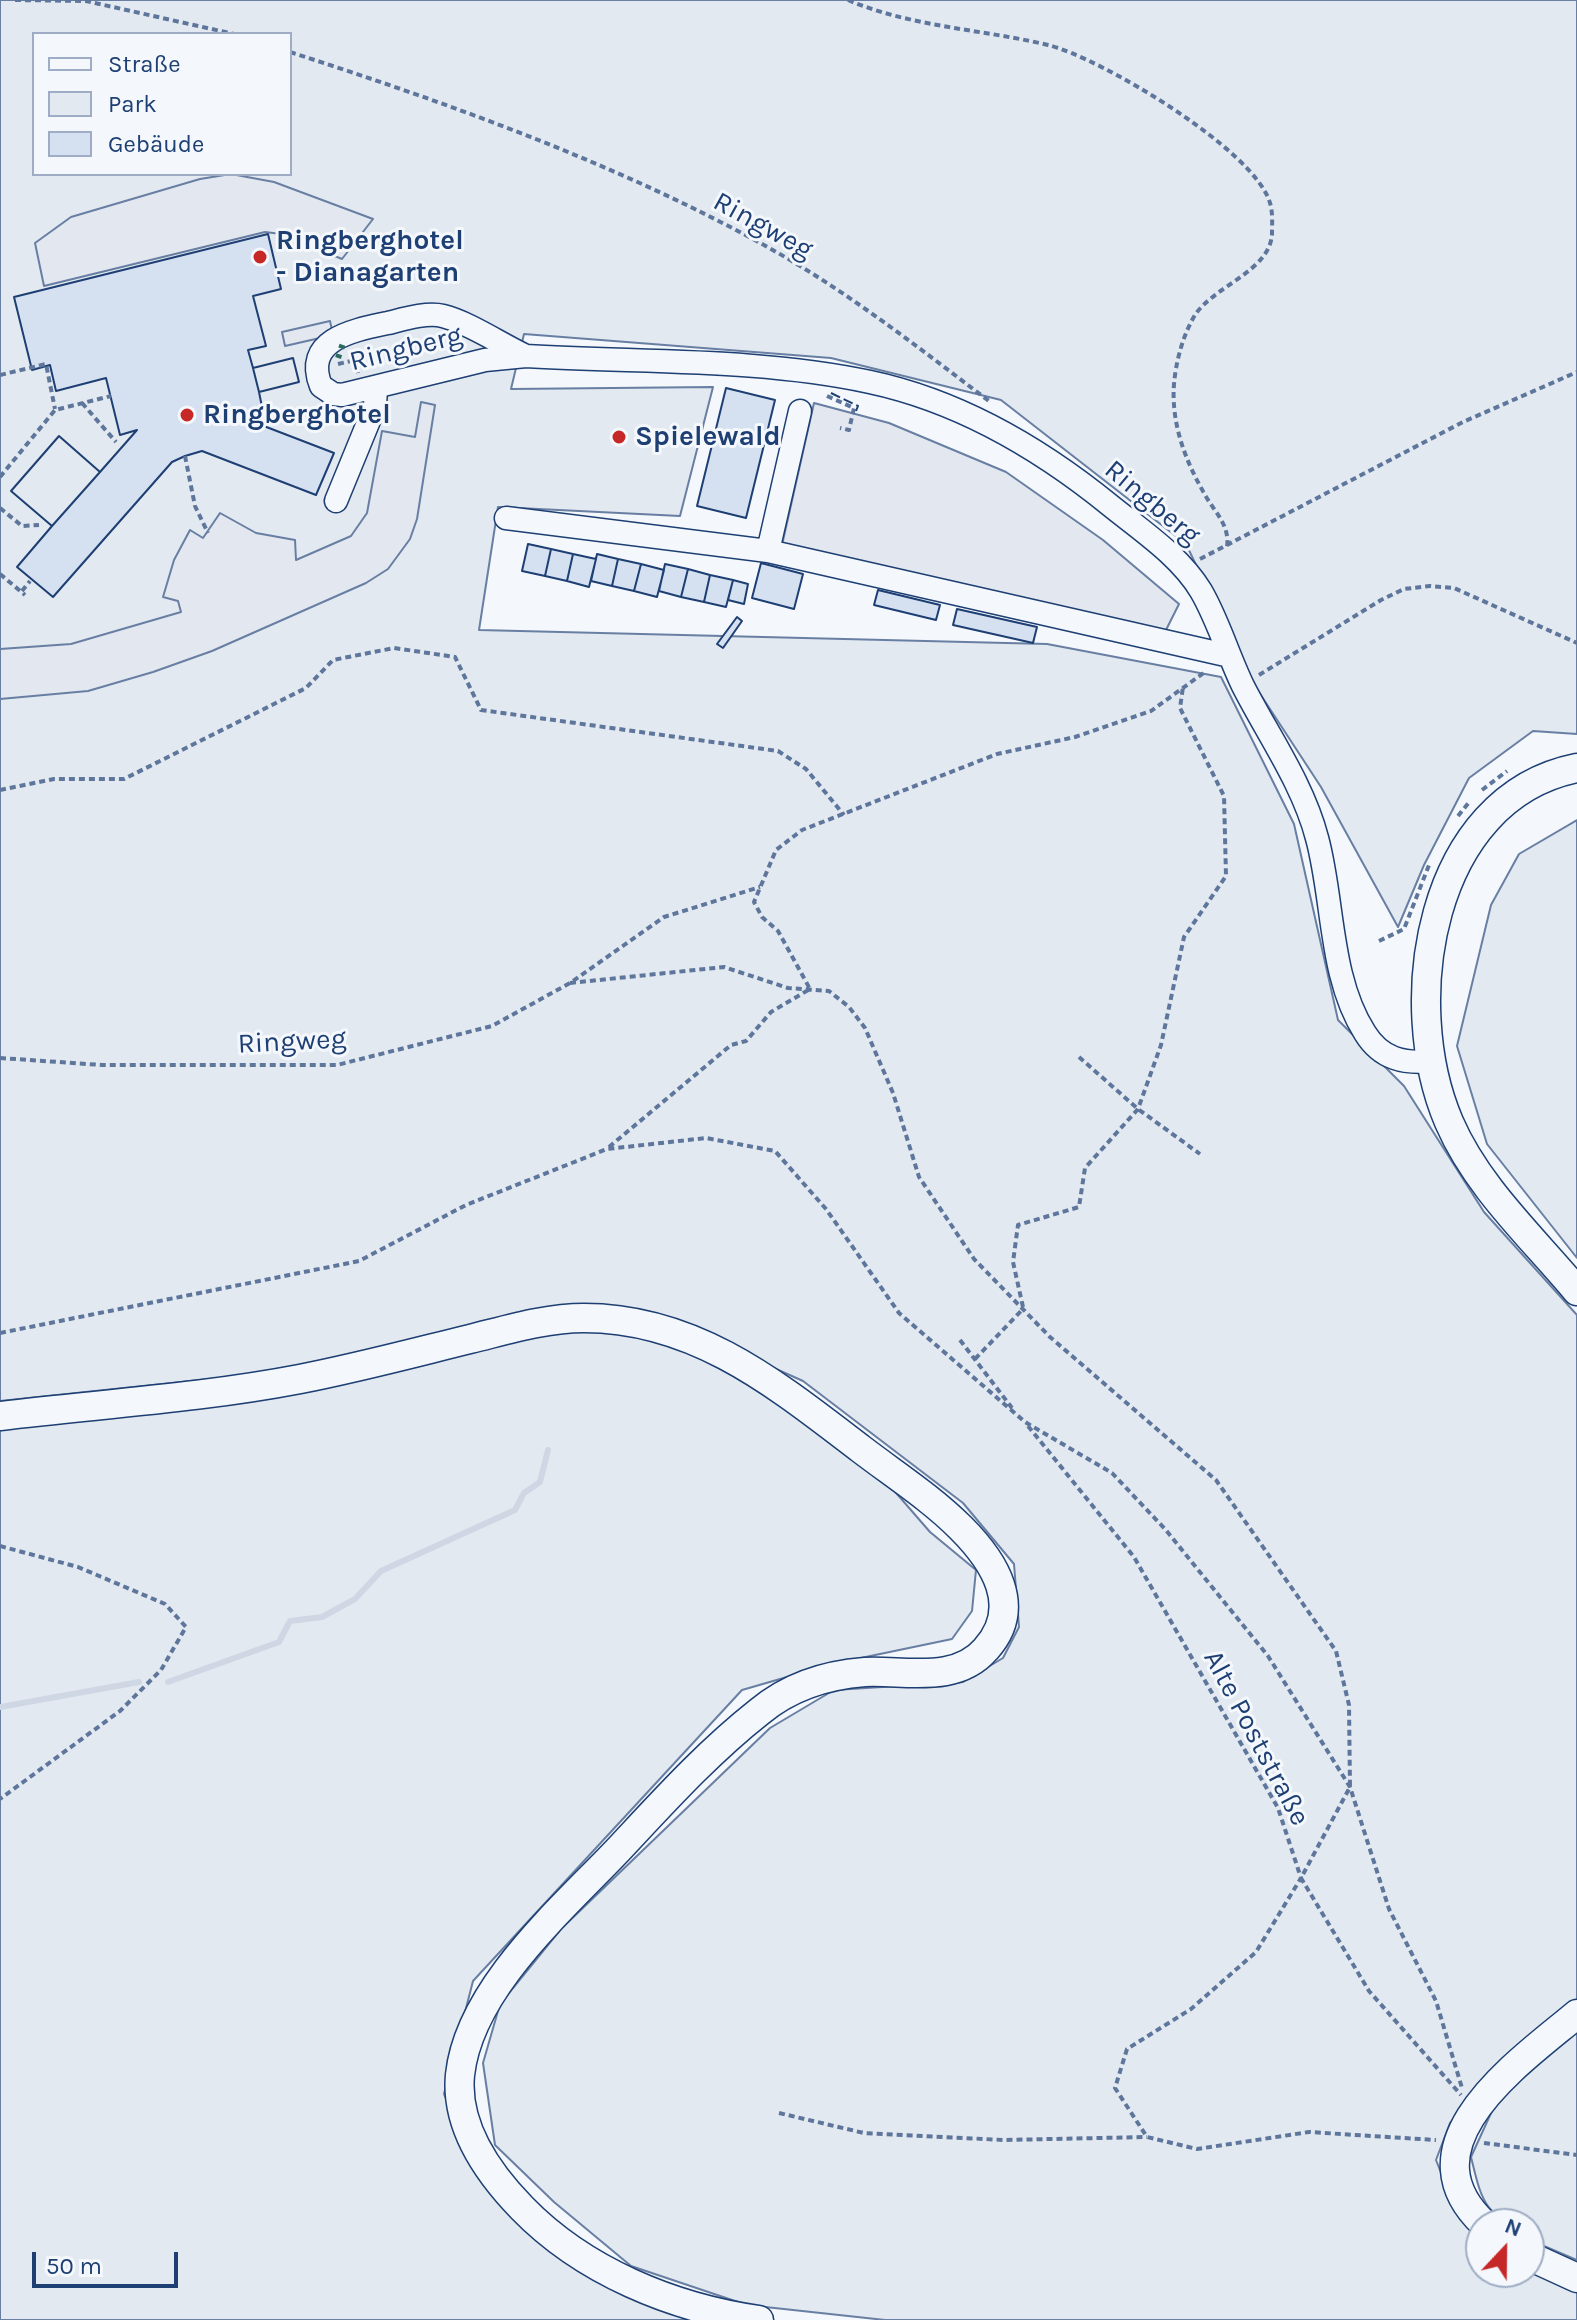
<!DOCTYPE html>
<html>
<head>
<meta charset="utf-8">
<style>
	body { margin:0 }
	#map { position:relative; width:1577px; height:2320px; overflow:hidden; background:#f4f7fb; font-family:Karla,sans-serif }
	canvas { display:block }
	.legend { position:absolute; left:32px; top:32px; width:260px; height:144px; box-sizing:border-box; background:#f4f7fb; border:2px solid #9eadc5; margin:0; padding:10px 14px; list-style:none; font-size:24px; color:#1d3f73 }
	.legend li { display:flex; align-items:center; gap:16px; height:40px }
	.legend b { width:40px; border:2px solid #9eadc5 }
	.north { position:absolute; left:1465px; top:2208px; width:80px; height:80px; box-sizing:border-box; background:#f4f7fb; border:2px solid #9eadc5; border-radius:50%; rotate:22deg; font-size:22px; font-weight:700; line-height:32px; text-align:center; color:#1d3f73 }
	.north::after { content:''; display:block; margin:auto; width:28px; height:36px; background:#c62828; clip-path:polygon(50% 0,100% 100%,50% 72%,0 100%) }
	.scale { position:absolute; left:32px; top:2252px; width:146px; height:36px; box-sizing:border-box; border:4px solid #1d3f73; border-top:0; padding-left:10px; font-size:24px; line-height:28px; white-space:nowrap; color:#1d3f73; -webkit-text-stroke:6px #f4f7fb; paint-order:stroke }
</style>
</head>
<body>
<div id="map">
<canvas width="1577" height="2320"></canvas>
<ul class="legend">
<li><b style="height:10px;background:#f4f7fb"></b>Straße</li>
<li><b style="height:22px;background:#e3e9f0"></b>Park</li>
<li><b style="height:22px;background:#d5e0f0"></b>Gebäude</li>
</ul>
<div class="north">N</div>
<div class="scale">50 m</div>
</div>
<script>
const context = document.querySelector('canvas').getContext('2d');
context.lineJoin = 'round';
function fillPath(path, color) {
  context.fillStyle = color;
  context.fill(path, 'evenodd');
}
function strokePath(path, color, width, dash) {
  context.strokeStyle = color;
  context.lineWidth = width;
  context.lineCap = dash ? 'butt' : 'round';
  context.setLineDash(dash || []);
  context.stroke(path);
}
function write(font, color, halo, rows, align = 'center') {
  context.font = font + ' Karla,sans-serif';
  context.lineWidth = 6;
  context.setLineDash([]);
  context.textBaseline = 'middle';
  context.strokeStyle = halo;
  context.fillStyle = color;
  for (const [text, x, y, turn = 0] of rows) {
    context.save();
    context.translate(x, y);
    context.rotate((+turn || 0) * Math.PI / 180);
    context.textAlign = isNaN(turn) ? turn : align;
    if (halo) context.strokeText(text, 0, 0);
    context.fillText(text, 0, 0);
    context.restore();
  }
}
const green = new Path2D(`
	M0 0H1577V734L1533 731 1469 778 1424 865 1398 927 1321 787 1251 680 1186 544 1001 400 831 358 524 334 511 389 713 387 680 516 498 507 479 630 1047 644 1221 677 1294 824 1338 1020 1404 1086 1484 1212 1577 1315V2000L1479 2086 1450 2123 1436 2160 1458 2215 1481 2235V2272L1529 2269 1577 2289V2320H885L747 2305 631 2266 554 2202 495 2145 483 2063 500 2004 561 1929 770 1728 834 1690 963 1682 1003 1658 1019 1627 1014 1564 963 1503 803 1381 664 1319 267 1373 0 1401ZM34 34H290V174H34Z
	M1577 820V1258L1487 1144 1457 1046 1491 905 1519 854Z
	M590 1330 660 1340 728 1367 884 1479 930 1532 976 1570 972 1611 952 1639 832 1664 742 1690 473 1981 444 2094 467 2152 500 2197 698 2320H0V1428L513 1339Z
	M1577 2030V2260L1530 2240 1529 2224C1484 2224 1480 2193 1471 2157L1497 2100Z`);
const parking = new Path2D(`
	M231 174 274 182 373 219 342 259 281 234 265 232 44 286 35 243 71 217 200 179Z
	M330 321 333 335 285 346 282 332Z
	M421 402 435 405 417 519 410 539 388 569 366 583 212 651 153 672 88 691 0 699V649L71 644 181 612 178 601 163 597 174 560 190 530 203 538 220 513 256 533 295 540 296 560 351 536 367 513 382 431 415 437Z
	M814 403 889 423 1006 472 1103 540 1179 604 1164 634 782 545Z`);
const stream = new Path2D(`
	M168 1682 279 1642 290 1621 322 1617 355 1599 381 1571 515 1510 524 1493 540 1482 548 1450
	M0 1707 139 1682`);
const building = new Path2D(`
	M268 234 281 289 253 296 266 346 248 350 253 368 293 358 299 382 259 392 262 407 256 423 334 453 316 495 202 451 185 456 172 462 53 597 17 567 52 526 11 491 59 436 100 472 137 430 120 435 106 378 56 391 50 365 32 370 14 297Z
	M293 358 299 382 259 392 253 368Z
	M726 388 775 400 746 518 697 506Z
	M59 436 100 472 52 526 11 491Z
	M528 544 551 549 545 576 522 571Z
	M551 549 573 554 567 581 545 576Z
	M573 554 596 559 589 587 567 581Z
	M597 554 618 559 612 586 591 581Z
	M618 559 641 564 634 591 612 586Z
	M761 563 803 574 794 609 752 598Z
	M641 564 664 570 657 597 634 591Z
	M665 564 688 569 681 597 659 591Z
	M688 569 710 575 704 602 681 597Z
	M710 575 733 580 726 607 704 602Z
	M733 580 748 584 744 604 728 600Z
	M878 590 940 605 936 620 874 605Z
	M957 609 1037 627 1033 643 953 625Z
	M737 617 742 621 723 648 717 644Z`);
const path = new Path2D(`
	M15 0 86 1 234 34
	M848 0C911 27 981 29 1048 45 1101 58 1255 150 1270 203 1273 212 1272 225 1272 234 1270 271 1214 286 1195 315 1183 335 1176 361 1174 384 1171 423 1185 460 1204 493 1214 512 1230 524 1227 547
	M290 52C451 104 623 166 771 249 848 292 919 348 989 401
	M338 364 355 360 358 373
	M0 375 46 364 55 409
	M827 396 854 408 849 430 840 428
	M82 403 116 442
	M185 456 195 506 208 533
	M0 477 55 410 111 396
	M0 508 22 526 39 525
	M1200 559 1463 422 1577 372
	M0 574 25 595
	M22 591 30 581
	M1259 675 1381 600 1404 589 1430 586 1454 588 1577 643
	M0 790 54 779H124L306 688 333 660 394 648 455 657 481 710 778 751 806 769 844 815
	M1482 790 1507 771
	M1458 816 1470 801
	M1379 941 1404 929 1429 865
	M570 983 724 967 788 988 829 991 849 1007 865 1028 893 1093 919 1177 974 1259 1050 1337 1216 1480 1336 1651 1349 1705 1350 1787 1301 1878 1369 1991 1461 2095
	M1079 1057 1138 1109 1200 1154
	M0 1058 102 1065H337L492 1026 570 983 664 917 760 887
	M609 1147 731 1045 746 1041 771 1012 810 989 778 931 762 917 754 902 776 850 802 830 997 754 1075 737 1151 711 1205 672
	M1023 1307 1013 1262 1018 1225 1079 1207 1085 1168 1138 1109 1161 1045 1184 937 1226 876 1224 796 1180 708 1183 687
	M0 1333 359 1261 466 1205 607 1149 706 1138 775 1151 826 1209 899 1313 1025 1422 1112 1473 1165 1529 1268 1656 1350 1787 1389 1909 1436 2001 1462 2088
	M960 1340 1012 1408
	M975 1359 1023 1309
	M1028 1426 1134 1557 1278 1808 1301 1878 1256 1952 1191 2009 1127 2049 1115 2088 1147 2137 1197 2149 1309 2132 1436 2140
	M0 1546 78 1567 165 1604 186 1627 161 1670 120 1711 0 1799
	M779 2113 864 2133 1004 2140 1147 2137
	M1484 2143 1577 2155`);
const minor = new Path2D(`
	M526 356C502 345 468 322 443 316 427 312 404 319 388 323 355 330 302 339 321 386L333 394 342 395 485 360 526 356C640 363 758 358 870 382 959 401 1041 449 1111 506 1142 531 1180 556 1201 591 1218 620 1228 655 1243 686 1268 735 1303 784 1317 838 1334 900 1329 977 1365 1033 1381 1059 1404 1064 1432 1061
	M336 501 375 406 376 388
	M506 518 768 551 1230 656
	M768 551 800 411`);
const major = new Path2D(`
	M1577 768C1428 798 1398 1003 1449 1122 1477 1187 1532 1237 1577 1291
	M0 1416C100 1404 201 1398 300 1379 357 1368 413 1353 470 1339 507 1330 545 1318 584 1318 696 1318 777 1385 861 1449 895 1475 931 1498 961 1528 994 1561 1024 1607 986 1649 956 1684 906 1670 865 1672 825 1675 790 1686 759 1712 707 1753 663 1802 618 1850 562 1909 469 1989 460 2075 455 2127 488 2173 522 2208 583 2271 673 2308 759 2320
	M1484 2224C1399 2144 1521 2061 1577 2014
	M1529 2256 1577 2278`);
const hedge = new Path2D(`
	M338 358 343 343`);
const fence = new Path2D(`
	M831 393 858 406 856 411`);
const markers = [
	[260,257,8,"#c62828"],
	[187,415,8,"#c62828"],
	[619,437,8,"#c62828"]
];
const streetNames = [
	["Ringweg",763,226,29],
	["Ringberg",406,349,-14],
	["Ringberg",1152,503,40],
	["Ringweg",292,1042,-3],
	["Alte Poststraße",1256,1738,62]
];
const poiNames = [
	["Ringberghotel",276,241],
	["- Dianagarten",276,273],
	["Ringberghotel",203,415],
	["Spielewald",635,437]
];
fillPath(green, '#e3e9f0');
strokePath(green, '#687fa3', 2);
fillPath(parking, '#e3e8f0');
strokePath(parking, '#687fa3', 2);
strokePath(stream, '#cfd7e4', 6);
fillPath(building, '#d5e0f0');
strokePath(building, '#1d3f73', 2);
strokePath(minor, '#1d3f73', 25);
strokePath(major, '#1d3f73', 31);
strokePath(path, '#5e769c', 4, [6, 4]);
strokePath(minor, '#f4f7fb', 22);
strokePath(major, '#f4f7fb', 28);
strokePath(hedge, '#2c6c60', 6, [4, 6]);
strokePath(fence, '#1d3f73', 2, [10, 4]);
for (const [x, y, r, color] of markers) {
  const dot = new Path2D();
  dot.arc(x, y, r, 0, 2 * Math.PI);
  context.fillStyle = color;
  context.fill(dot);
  strokePath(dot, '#f4f7fb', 3);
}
write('28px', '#1d3f73', '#f4f7fb', streetNames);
write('bold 28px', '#1d3f73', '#f4f7fb', poiNames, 'left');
</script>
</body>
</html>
